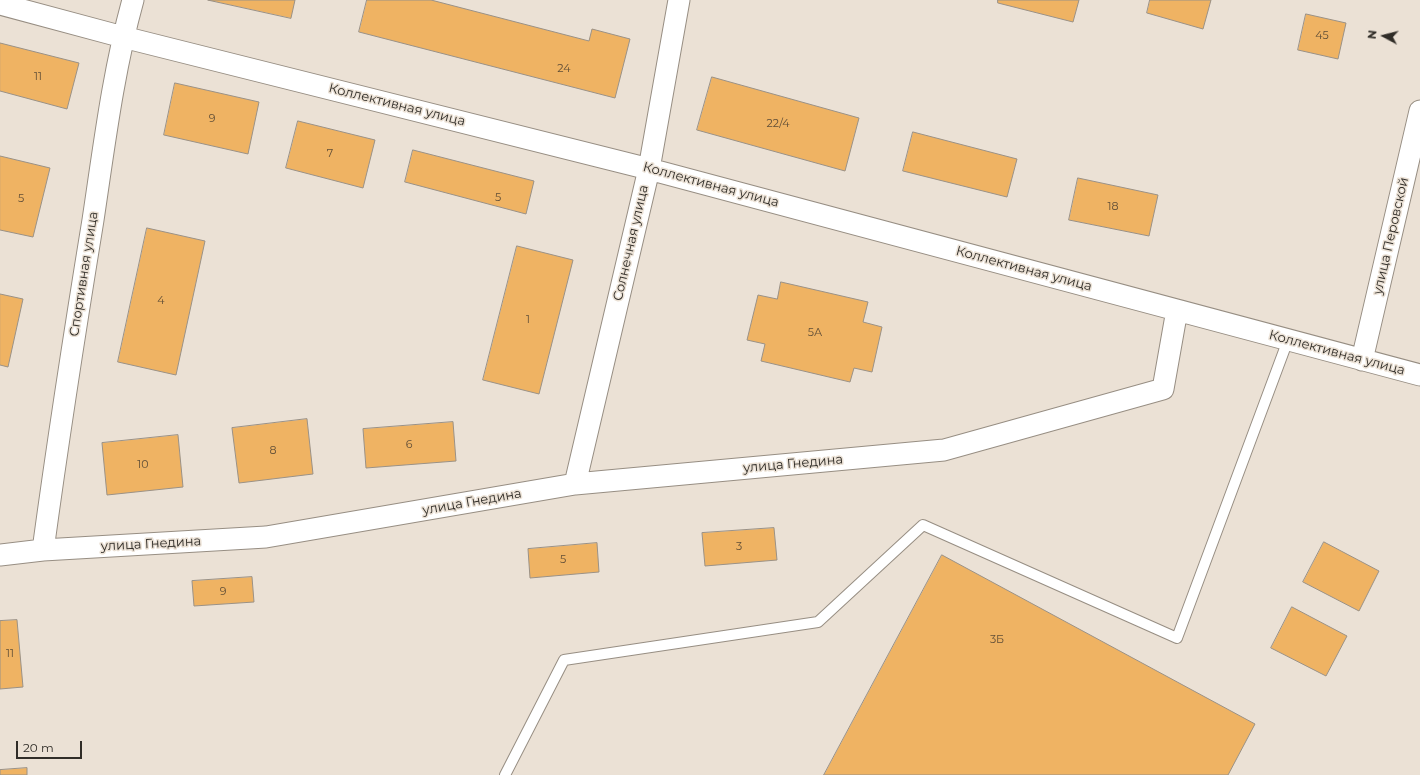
<!DOCTYPE html>
<html>
<head>
<meta charset="utf-8">
<style>
	body { margin:0 }
	#map { position:relative; width:1420px; height:775px; overflow:hidden; background:#ebe1d5; font-family:Montserrat,sans-serif }
	canvas { display:block }
	.north { position:absolute; left:1364px; top:16px; width:40px; height:40px; -webkit-text-stroke:3px #ebe1d5; paint-order:stroke; rotate:277deg; font-size:11px; font-weight:700; line-height:16px; text-align:center; color:#302d28 }
	.north::after { content:''; display:block; margin:auto; width:14px; height:18px; background:#302d28; clip-path:polygon(50% 0,100% 100%,50% 72%,0 100%) }
	.scale { position:absolute; left:16px; top:741px; width:66px; height:18px; box-sizing:border-box; border:2px solid #302d28; border-top:0; padding-left:5px; font-size:12px; line-height:14px; white-space:nowrap; color:#302d28; -webkit-text-stroke:3px #ebe1d5; paint-order:stroke }
</style>
</head>
<body>
<div id="map">
<canvas width="1420" height="775"></canvas>
<div class="north">N</div>
<div class="scale">20 m</div>
</div>
<script>
const context = document.querySelector('canvas').getContext('2d');
context.lineJoin = 'round';
function fillPath(path, color) {
  context.fillStyle = color;
  context.fill(path, 'evenodd');
}
function strokePath(path, color, width, dash) {
  context.strokeStyle = color;
  context.lineWidth = width;
  context.lineCap = dash ? 'butt' : 'round';
  context.setLineDash(dash || []);
  context.stroke(path);
}
function write(font, color, halo, rows, align = 'center') {
  context.font = font + ' Montserrat,sans-serif';
  context.lineWidth = 3;
  context.setLineDash([]);
  context.textBaseline = 'middle';
  context.strokeStyle = halo;
  context.fillStyle = color;
  for (const [text, x, y, turn = 0] of rows) {
    context.save();
    context.translate(x, y);
    context.rotate((+turn || 0) * Math.PI / 180);
    context.textAlign = isNaN(turn) ? turn : align;
    if (halo) context.strokeText(text, 0, 0);
    context.fillText(text, 0, 0);
    context.restore();
  }
}
const building = new Path2D(`
	M208 0H295L291 18Z
	M367 0H431L589 41 592 29 630 39 615 98 359 32Z
	M998 0H1079L1073 22 998 3Z
	M1150 0H1211L1203 29 1147 13Z
	M1306 14 1346 23 1338 59 1298 50Z
	M0 43 79 63 67 109 0 91Z
	M712 77 859 118 845 171 697 130Z
	M175 83 259 102 248 154 164 135Z
	M298 121 375 140 363 188 286 168Z
	M913 132 1017 159 1007 197 903 171Z
	M413 150 534 181 526 214 405 182Z
	M0 156 50 168 33 237 0 230Z
	M1078 178 1158 195 1149 236 1069 220Z
	M147 228 205 241 176 375 118 362Z
	M517 246 573 260 539 394 483 380Z
	M781 282 868 302 863 322 882 327 872 372 854 368 850 382 761 361 765 344 747 340 758 295 777 299Z
	M0 294 23 299 8 367 0 365Z
	M307 419 313 474 239 483 232 428Z
	M453 422 456 461 366 468 363 429Z
	M178 435 183 487 107 495 102 443Z
	M774 528 777 560 705 566 702 533Z
	M1324 542 1379 571 1359 611 1303 582Z
	M597 543 599 572 530 578 528 549Z
	M942 555 1255 724 1228 775H824Z
	M252 577 254 602 194 606 192 581Z
	M1292 607 1347 636 1326 676 1271 648Z
	M17 620 23 687 0 689V621Z
	M27 768V775H0V770Z`);
const lane = new Path2D(`
	M505 775 564 660 818 622 923 525 1177 638 1288 340`);
const street = new Path2D(`
	M0 4 123 37 649 169 1420 375
	M1362 360 1420 111
	M575 484 649 169 679 0
	M43 550C58 440 75 330 93 220 104 147 113 72 133 0
	M0 555 43 550 266 537 575 484 944 450 1163 389 1177 310`);
const numberNames = [
	["45",1322,36],
	["24",564,69],
	["11",38,77],
	["9",212,119],
	["22/4",778,124],
	["7",330,154],
	["5",498,198],
	["5",21,199],
	["18",1113,207],
	["4",161,301],
	["1",528,320],
	["5А",815,333],
	["6",409,445],
	["8",273,451],
	["10",143,465],
	["3",739,547],
	["5",563,560],
	["9",223,592],
	["3Б",997,640],
	["11",10,654]
];
const streetNames = [
	["Коллективная улица",397,105,14],
	["Коллективная улица",711,185,15],
	["улица Перовской",1391,236,-77],
	["Солнечная улица",631,243,-77],
	["Коллективная улица",1024,269,15],
	["Спортивная улица",84,274,-81],
	["Коллективная улица",1337,353,15],
	["улица Гнедина",793,464,-5],
	["улица Гнедина",472,502,-10],
	["улица Гнедина",151,544,-3]
];
fillPath(building, '#efb363');
strokePath(building, '#9a9186', 1);
strokePath(lane, '#978e83', 12);
strokePath(street, '#978e83', 23);
strokePath(lane, '#fff', 10);
strokePath(street, '#fff', 21);
write('11px', '#604e37', null, numberNames);
write('13px', '#302d28', '#ebe1d5', streetNames);
</script>
</body>
</html>
